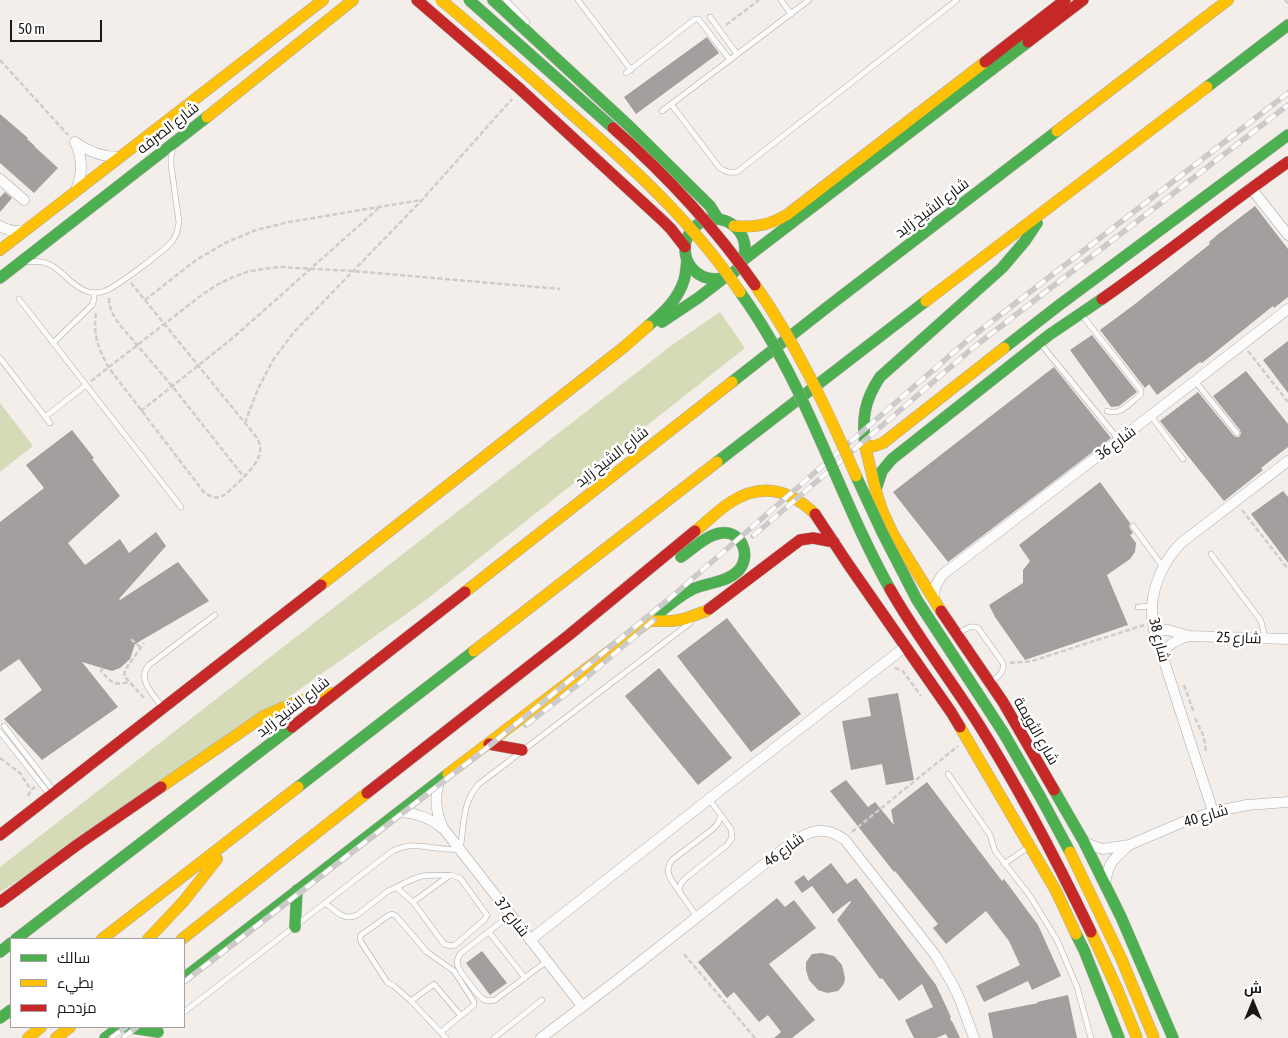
<!DOCTYPE html>
<html>
<head>
<meta charset="utf-8">
<style>
	body { margin:0 }
	#map { position:relative; width:1288px; height:1038px; overflow:hidden; background:#f3eee9; font-family:"Asap Condensed",Cairo,sans-serif }
	canvas { display:block }
	.legend { position:absolute; left:10px; top:938px; width:175px; height:90px; box-sizing:border-box; background:#fff; border:1px solid #a4a2a1; margin:0; padding:6px 9px; list-style:none; font-size:15px; color:#1b1715 }
	.legend li { display:flex; align-items:center; gap:10px; height:25px }
	.legend b { width:25px; border:1px solid #a4a2a1 }
	.north { position:absolute; left:1228px; top:978px; width:50px; height:50px; -webkit-text-stroke:4px #fff; paint-order:stroke; rotate:0deg; font-size:14px; font-weight:700; line-height:20px; text-align:center; color:#1b1715 }
	.north::after { content:''; display:block; margin:auto; width:18px; height:22px; background:#1b1715; clip-path:polygon(50% 0,100% 100%,50% 72%,0 100%) }
	.scale { position:absolute; left:10px; top:20px; width:92px; height:22px; box-sizing:border-box; border:2px solid #1b1715; border-top:0; padding-left:6px; font-size:15px; line-height:18px; white-space:nowrap; color:#1b1715; -webkit-text-stroke:4px #fff; paint-order:stroke }
</style>
</head>
<body>
<div id="map">
<canvas width="1288" height="1038"></canvas>
<ul class="legend">
<li><b style="height:6px;background:#4caf50"></b>سالك</li>
<li><b style="height:6px;background:#ffc107"></b>بطيء</li>
<li><b style="height:6px;background:#c62828"></b>مزدحم</li>
</ul>
<div class="north">ش</div>
<div class="scale">50 m</div>
</div>
<script>
const context = document.querySelector('canvas').getContext('2d');
context.lineJoin = 'round';
function fillPath(path, color) {
  context.fillStyle = color;
  context.fill(path, 'evenodd');
}
function strokePath(path, color, width, dash) {
  context.strokeStyle = color;
  context.lineWidth = width;
  context.lineCap = dash ? 'butt' : 'round';
  context.setLineDash(dash || []);
  context.stroke(path);
}
function write(font, color, halo, rows, align = 'center') {
  context.font = font + ' "Asap Condensed",Cairo,sans-serif';
  context.lineWidth = 5;
  context.setLineDash([]);
  context.textBaseline = 'middle';
  context.strokeStyle = halo;
  context.fillStyle = color;
  for (const [text, x, y, turn = 0] of rows) {
    context.save();
    context.translate(x, y);
    context.rotate((+turn || 0) * Math.PI / 180);
    context.textAlign = isNaN(turn) ? turn : align;
    if (halo) context.strokeText(text, 0, 0);
    context.fillText(text, 0, 0);
    context.restore();
  }
}
const green = new Path2D(`
	M720 312 745 348 426 600 303 687 83 839 0 892V867L672 345Z
	M0 403 33 446 0 472Z`);
const building = new Path2D(`
	M707 37 719 53 636 114 624 97Z
	M0 114 28 138 27 139 35 146H34L58 168 34 193 0 163Z
	M5 192 12 198 0 212V197Z
	M1255 206 1288 249V297L1274 308 1273 306 1202 363 1200 362 1157 395 1149 384 1145 388 1100 330 1135 304 1210 244 1209 242 1217 235Z
	M1092 335 1137 392 1119 406 1111 407 1070 350Z
	M1288 341V393L1263 360Z
	M1054 367 1111 438 948 562 893 492Z
	M1246 371 1288 424V447L1261 468 1263 470 1224 501 1160 421 1198 392 1234 436 1236 437H1239L1241 434 1240 430 1213 396Z
	M72 430 94 458 92 459 120 496 68 543 85 565 120 539 129 553 156 532 166 546 119 599 120 600 178 562 209 601 135 644 130 659 120 668 112 671 82 662 118 707 42 760 4 719 42 690 19 659 0 672V522L44 488 26 465Z
	M1100 482 1130 523 1129 527 1133 533 1130 535 1136 543 1135 552 1130 559 1107 575 1128 625 1025 660 995 617 989 605 1023 583V570L1030 561 1019 545Z
	M1283 491 1288 497V563L1251 514Z
	M727 618 801 714 751 752 677 656Z
	M659 668 732 758 698 785 625 696Z
	M898 693 914 780 886 785 882 764 851 770 842 721 871 716 868 698Z
	M846 780 868 807 875 802 894 825 891 810 927 782 1002 881 1004 879 1038 925 1061 976 1032 990 1028 981 984 1002 976 986 1020 965 1009 941 986 911 946 944 933 928 938 924 895 871 894 872 830 791Z
	M831 863 847 884 856 878 936 985 951 1017 950 1018 951 1021H952L960 1038H948L946 1034 936 1038H914L905 1020 933 1007 922 984 899 1001 882 978 880 979 837 920 851 902 850 901 833 914 812 886 802 893 794 882 804 875 808 881Z
	M777 898 785 907 794 900 816 928 769 964 815 1020 792 1038H774L781 1032 768 1015 759 1022 734 992 727 998 698 962Z
	M482 951 507 983 490 995 466 963Z
	M822 953 834 956 842 965 845 978 844 984 838 991 827 993 818 990 809 980 806 970V962L812 954Z
	M1068 995 1077 1038H993L988 1013 1038 1003 1037 1002Z`);
const path = new Path2D(`
	M1285 0 1288 3
	M726 25 759 0
	M0 60 68 135
	M109 298C109 309 114 317 120 325L172 386 244 477
	M145 300 196 260 225 243 256 230 289 222 421 200
	M96 313C93 334 98 349 109 368L203 491C211 498 218 500 227 493 237 483 264 462 260 446 259 438 250 430 245 423L131 283
	M1248 351 1288 402
	M91 381 203 294 217 285 231 278 247 272 263 269 279 267 353 271 560 289
	M141 411 234 337 381 206
	M245 423 257 391 273 360 294 332 422 200 512 99
	M1242 510 1288 569
	M131 641 132 640 141 648
	M1010 663 1032 661 1144 625
	M103 668 101 671C111 682 113 686 129 682
	M895 668 902 670 921 696
	M1184 685 1194 713
	M144 698 124 676 125 670 144 643
	M1195 718 1204 737 1206 753
	M0 758 20 773 31 790
	M28 796 31 790 35 787
	M854 832 853 831 958 746
	M684 954 755 1038`);
const lane = new Path2D(`
	M506 0 527 22
	M578 0 631 70
	M781 0 791 14
	M710 17 737 54
	M626 73 695 19H698L700 21 730 60
	M671 104 719 167C725 172 729 173 737 172L957 0
	M662 111 809 0
	M29 262C58 257 64 283 86 291 91 293 99 293 105 291 116 287 166 250 173 240 177 235 178 229 179 222L171 165V158L172 150
	M19 299 181 507
	M1081 314 1141 390V394L1139 396C1130 403 1120 416 1107 411
	M53 343 92 305 94 300V293
	M1040 343 1119 440
	M0 358 50 423
	M1195 381 1237 433
	M1151 416 1183 459
	M45 417 86 385
	M1133 526 1163 567
	M1211 554 1261 621 1265 638
	M1138 607 1152 606
	M958 634C964 630 971 624 978 628L1003 663C1005 672 998 676 992 682
	M162 707C154 695 136 679 149 665L215 615
	M4 726 53 790
	M0 732 49 794
	M948 774 990 835 995 851 1030 896 1057 940 1077 987 1091 1038
	M1004 864 1027 848
	M679 891C672 881 663 872 672 860L713 829 718 823 721 815
	M413 902 444 944 451 946 455 945 485 919 487 915 460 878 450 875
	M325 903C335 910 344 922 357 915L388 891C399 887 410 879 422 876 431 875 441 875 450 875L413 902 397 888
	M510 915 460 954C458 958 456 961 458 966 459 971 479 997 483 999 487 1002 491 1001 495 1000L547 961
	M697 917 679 891 681 883 687 877 727 845 732 838 731 829 709 799
	M489 932 525 978
	M411 1001 434 984 461 1016
	M184 1012 391 852C415 838 434 852 459 849L461 844C464 822 463 801 479 784L690 623
	M441 1032 474 1005V1002L454 971 427 952 396 916 392 914 389 915 361 935 360 938 361 942 387 982 394 986 411 1001 446 1038
	M494 1038 542 1000`);
const street = new Path2D(`
	M75 142C83 158 83 173 76 190
	M75 142C89 152 102 157 119 157
	M0 179 24 200
	M1251 188 1288 235
	M0 226C8 231 16 232 25 230
	M934 600 935 587 942 575 1119 440 1288 309
	M1154 630H1168L1189 636
	M1161 654C1169 644 1177 639 1189 636L1288 639
	M439 782C434 798 436 813 443 828L582 1006
	M399 812C416 813 429 817 442 828
	M1213 812 1154 630C1147 598 1159 566 1181 543L1288 461
	M1084 842 1096 847 1103 849 1129 845 1183 822 1213 812 1247 805 1288 802
	M1105 883C1109 862 1112 860 1128 846
	M530 940 709 799 905 647
	M541 1038 616 981 791 843C810 830 825 825 845 840L936 956 953 985 960 1000 974 1038`);
const fast = new Path2D(`
	M493 0 628 125 710 206 718 219
	M1207 87 1288 25
	M685 249a30 30 0 1 1 60 0a30 30 0 1 1-60 0Z
	M742 261 1028 42
	M0 278 207 117
	M662 322 698 298 724 278
	M648 326C663 313 678 300 684 280 686 274 686 267 687 261
	M1004 348 1058 306 1288 135
	M732 382 830 305 1057 131
	M865 446C862 418 864 401 880 377L1002 268 1025 241 1037 223
	M717 462 926 301
	M876 489 882 471 892 459 1049 335 1102 299
	M649 621C663 610 677 597 693 589 708 582 727 583 739 570 752 555 741 530 721 533 706 535 693 549 681 557
	M298 787 474 651
	M1054 790 1084 842 1121 917 1173 1038
	M295 927 297 890
	M1076 934 1084 950 1119 1038
	M16 939 292 727
	M0 952 11 943
	M184 978 448 774
	M0 1018 11 1010
	M126 1027 158 1032
	M105 1038 120 1027`);
const slow = new Path2D(`
	M207 117 353 0
	M1057 131 1228 0
	M734 226C755 228 770 225 788 214L985 62
	M0 250 323 0
	M926 301 1207 87
	M695 531C707 522 718 510 731 502 762 482 790 490 815 514
	M321 585 624 347 648 326
	M465 592 732 382
	M941 611 893 534 882 510 876 491 865 446H875L883 443 1004 348
	M474 651 717 462
	M960 727 1056 891 1076 934
	M448 774 649 621H672L684 619 706 611 709 609
	M161 787 264 716 293 703 313 697 333 693
	M102 939 298 787
	M148 939 183 902 217 859
	M182 939 367 793
	M28 1038 41 1027
	M56 1038 70 1027`);
const jam = new Path2D(`
	M417 0 520 89 663 221 671 229 685 247
	M1028 42 1083 0
	M985 62 1065 0
	M1102 299C1165 255 1225 206 1288 162
	M815 514 848 564 951 712 960 727
	M709 609 800 540 813 538 834 542
	M941 611 1003 702 1054 790
	M292 727 465 592
	M489 744 522 750
	M367 793 569 635 695 531
	M0 835 321 585
	M0 902 77 845 161 787`);
const rail = new Path2D(`
	M753 536 974 347 1288 105
	M526 725 580 683 654 620
	M184 982 488 747 669 599 969 339 1288 93
	M111 1038 126 1027
	M123 1038 137 1027`);
const fastBridge = new Path2D(`
	M469 0 613 128
	M740 292C765 327 786 365 804 404 833 466 857 530 890 589
	M856 476 882 532 917 600 1003 732 1041 798 1070 852`);
const slowBridge = new Path2D(`
	M441 0C484 36 526 73 567 110 630 165 693 222 740 292
	M755 285C797 345 827 409 856 476
	M1070 852 1121 958 1154 1038
	M1091 932 1118 991 1137 1038`);
const jamBridge = new Path2D(`
	M613 128C666 175 714 226 755 285
	M890 589C916 635 948 676 976 720 1019 788 1056 859 1091 932`);
const streetNames = [
	["شارع الصرفه",168,128,-38],
	["شارع الشيخ زايد",932,208,-37],
	["شارع 36",1116,443,-37],
	["شارع الشيخ زايد",612,457,-38],
	["شارع 25",1239,638,2],
	["شارع 38",1159,640,76],
	["شارع الشيخ زايد",293,707,-38],
	["شارع الثويمة",1036,731,60],
	["شارع 40",1206,816,-17],
	["شارع 46",784,850,-36],
	["شارع 37",512,917,52]
];
fillPath(green, '#d4dbb6');
fillPath(building, '#a39f9e');
strokePath(lane, '#ada9a5', 6);
strokePath(street, '#ada9a5', 11);
strokePath(fast, '#ada9a5', 12);
strokePath(slow, '#ada9a5', 12);
strokePath(jam, '#ada9a5', 12);
strokePath(path, '#cfcccb', 2.5, [5, 2.5]);
strokePath(lane, '#fdfcfc', 5);
strokePath(street, '#fdfcfc', 10);
strokePath(fast, '#4caf50', 11);
strokePath(slow, '#ffc107', 11);
strokePath(jam, '#c62828', 11);
strokePath(rail, '#cccaca', 5.5);
strokePath(rail, '#fff', 4, [11]);
strokePath(fastBridge, '#ada9a5', 12, []);
strokePath(slowBridge, '#ada9a5', 12, []);
strokePath(jamBridge, '#ada9a5', 12, []);
strokePath(fastBridge, '#4caf50', 11);
strokePath(slowBridge, '#ffc107', 11);
strokePath(jamBridge, '#c62828', 11);
write('15px', '#1b1715', '#fff', streetNames);
</script>
</body>
</html>
